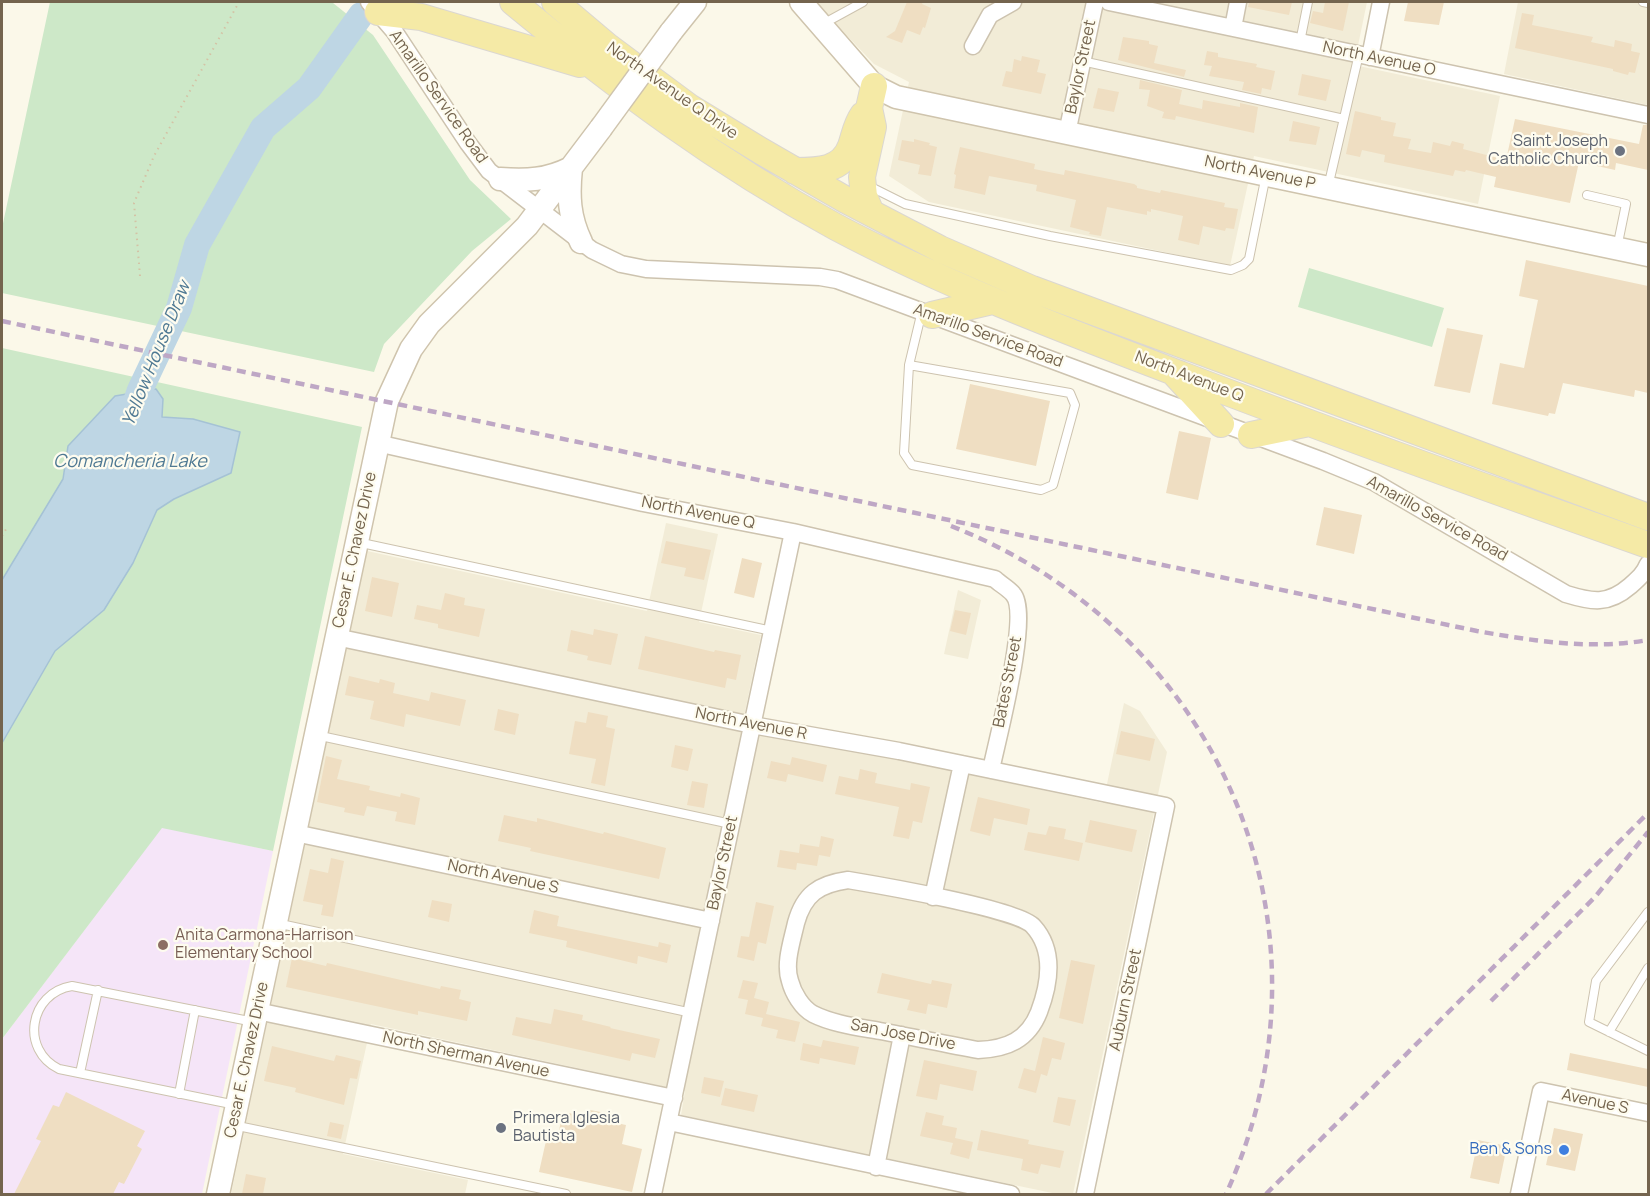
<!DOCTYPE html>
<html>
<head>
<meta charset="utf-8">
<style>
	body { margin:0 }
	#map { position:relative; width:1650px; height:1196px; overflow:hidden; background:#fbf8e9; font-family:Manrope,sans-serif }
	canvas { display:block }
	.frame { position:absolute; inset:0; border:3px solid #74644e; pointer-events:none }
</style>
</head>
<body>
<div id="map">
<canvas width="1650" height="1196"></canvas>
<div class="frame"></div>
</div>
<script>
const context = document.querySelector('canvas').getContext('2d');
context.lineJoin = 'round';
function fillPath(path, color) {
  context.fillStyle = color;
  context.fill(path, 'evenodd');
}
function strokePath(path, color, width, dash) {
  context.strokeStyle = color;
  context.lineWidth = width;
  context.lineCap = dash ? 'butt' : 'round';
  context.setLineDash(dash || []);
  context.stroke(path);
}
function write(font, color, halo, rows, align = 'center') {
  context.font = font + ' Manrope,sans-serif';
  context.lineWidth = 4.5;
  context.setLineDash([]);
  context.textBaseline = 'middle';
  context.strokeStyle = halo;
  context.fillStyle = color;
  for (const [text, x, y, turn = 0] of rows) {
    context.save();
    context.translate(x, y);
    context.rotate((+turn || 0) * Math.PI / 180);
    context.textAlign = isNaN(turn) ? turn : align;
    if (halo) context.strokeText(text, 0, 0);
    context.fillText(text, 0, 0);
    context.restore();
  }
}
const residential = new Path2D(`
	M815 2H1367L1354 65 1500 96 1478 204 1254 156 1230 266 929 202 889 176 909 82 874 64Z
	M1518 2H1648V105L1504 74Z
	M666 523 718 534 699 622 761 635 742 726 1103 803 1124 703 1140 711 1167 752 1073 1194H1057L681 1115 685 1091 371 1024 343 1154 468 1180 465 1194H231L367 551 647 611Z
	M958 590 981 600 968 659 944 654Z`);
const education = new Path2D(`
	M162 827 273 851 202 1194H2V1039Z`);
const green = new Path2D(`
	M50 2 333 3 373 35 470 180 511 219 472 251 384 344 374 372 2 293V228Z
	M1309 268 1444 308 1432 347 1298 307Z
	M2 348 362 427 273 851 162 828 2 1039Z`);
const water = new Path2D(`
	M156 389 163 399 162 417 193 419 240 432 231 473 174 499 157 510 133 563 104 610 55 651 2 743V580L63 479 68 446 115 396Z`);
const river = new Path2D(`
	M128 425 140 390 179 308 197 245 263 128 309 88 361 15`);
const building = new Path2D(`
	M907 2H923L922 4 931 8 925 28 923 27 920 35 907 30 902 43 886 37 895 31Z
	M1249 2H1292L1289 15 1248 7Z
	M1325 2H1349L1343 31 1310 23 1313 11 1323 13Z
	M1408 2H1444L1439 25 1404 21Z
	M1522 13 1534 15 1532 25 1593 37 1591 42 1614 47 1615 40 1632 44 1631 51 1640 53 1635 73 1629 72 1628 75 1613 71V69L1515 48Z
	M1123 37 1149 41V44L1158 46 1154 63 1186 70 1184 77 1118 60Z
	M1207 51 1218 53V57L1257 64 1256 67 1275 71 1271 90 1262 88 1261 94 1242 90 1244 82 1209 76 1212 66 1204 65Z
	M1022 56 1040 60 1037 72 1046 74 1041 94 1002 86 1006 71 1012 72 1014 59 1021 61Z
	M1302 74 1331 80 1326 101 1298 95Z
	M1140 80 1182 90 1179 104 1202 109 1203 100 1240 107V103L1258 107 1254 133 1176 116 1175 120 1162 118 1164 112 1147 106 1150 90 1139 89Z
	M1098 88 1119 92 1114 112 1093 108Z
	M1355 111 1381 117V120L1396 123 1393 136 1411 139 1408 149 1431 153 1433 142 1450 146 1452 141 1464 144 1463 149 1506 160 1515 119 1639 144 1643 125H1648V170L1616 163 1615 170 1579 162 1570 203 1494 187 1496 177 1466 170 1465 172 1455 170 1453 176 1384 162 1385 155 1362 150 1360 157 1346 154Z
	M1293 121 1320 127 1316 145 1289 141Z
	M914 139 930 143 929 145 937 147 931 176 918 174 920 165 898 160 902 140 914 142Z
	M960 147 1035 164 1034 169 1064 175 1065 170 1134 184 1137 186V188L1160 193 1161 190 1225 203 1224 207 1238 209 1234 229 1226 228 1225 231 1203 226 1199 245 1178 240 1183 216 1151 209V212L1147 211V215L1107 207 1101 236 1089 234 1090 232 1070 227 1076 200 1036 191 1037 185 989 176 985 195 954 188 956 175 954 174Z
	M1526 260 1648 286V393L1635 390 1634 397 1563 383 1555 414 1549 413 1548 416 1492 404 1500 363 1524 368 1538 300 1519 296Z
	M1447 328 1483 335 1470 393 1434 386Z
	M970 384 1050 401 1036 466 956 449Z
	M1179 431 1211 438 1198 500 1166 493Z
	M1324 507 1362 515 1354 554 1316 545Z
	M666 541 711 550 704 580 684 576 686 568 661 563Z
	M742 558 762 563 754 598 734 593Z
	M372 577 399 583 392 617 365 611Z
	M445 593 465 598 464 605 485 609 479 637 438 628V624L414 619 417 605 441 610Z
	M955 610 971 613 966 635 950 631Z
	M594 629 618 634 611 665 587 660 588 656 567 651 571 630 593 635Z
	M645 636 714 652 715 650 741 655 736 680 727 678 725 688 638 669Z
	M349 676 379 683 380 679 395 683 393 693 429 701 431 692 466 700 460 726 406 714 404 727 370 719 374 701 345 695Z
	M498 709 519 714 515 735 494 730Z
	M588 712 608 716 606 727 615 729 605 786 591 783 596 759 569 754 575 721 586 723Z
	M1121 731 1155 739 1150 761 1116 754Z
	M675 745 693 749 688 771 671 767Z
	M326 756 342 760 337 779 370 786 369 790 400 797 401 793 420 798 415 825 395 821 397 812 367 806 364 816 344 812 345 808 317 802Z
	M792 757 827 765 823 782 788 774 786 782 767 778 771 761 790 765Z
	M860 769 877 773 875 783 910 790 911 783 930 787 922 823 913 821 909 839 893 836 899 807 835 794 839 776 858 780Z
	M692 781 708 784 704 808 687 805Z
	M978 797 1030 809 1027 825 994 818 990 836 970 831Z
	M504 815 537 822V818L603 834 604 832 666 848 659 879 530 851 531 848 498 841Z
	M1090 820 1137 830 1132 852 1085 842Z
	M1049 826 1066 829 1064 839 1083 843 1079 861 1024 850 1028 832 1046 835Z
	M821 836 834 839 830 857 819 855 817 866 797 863 796 870 777 867 780 850 799 853 800 844 819 847Z
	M331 858 344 861 333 917 321 915 323 905 303 901 310 869 328 873Z
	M432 900 452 904 449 922 428 917Z
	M756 902 774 906 766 944 758 942 754 961 737 957 741 936 749 937Z
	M534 910 559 916 557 926 658 947 659 942 671 945 667 963 638 956 637 964 566 947 567 941 529 933Z
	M292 958 326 966 327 963 440 989 441 986 461 990 459 999 471 1002 467 1021 418 1011V1015L286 987Z
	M1071 960 1095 965 1083 1024 1059 1018Z
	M882 973 931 984 932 980 952 984 947 1008 928 1004 926 1014 907 1010 910 1000 877 993Z
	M743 980 758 983 754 998 769 1002 766 1014 800 1022 795 1042 776 1038 778 1030 761 1026 763 1018 745 1014 748 1000 738 998Z
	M554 1009 583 1015 582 1020 611 1027 610 1028 660 1039 655 1058 632 1053 630 1061 512 1035 516 1017 551 1024Z
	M1043 1037 1065 1043 1061 1060 1052 1058 1047 1076 1041 1074 1036 1093 1018 1088 1024 1068 1035 1071Z
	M823 1040 859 1047 855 1065 820 1058 819 1064 800 1060 803 1043 821 1047Z
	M272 1046 334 1061 336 1055 361 1061 357 1079 350 1078 344 1105 295 1092 296 1088 264 1081Z
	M1570 1053 1648 1069V1087L1567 1070Z
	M924 1060 977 1071 973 1091 940 1084 937 1100 916 1096Z
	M704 1077 724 1081 720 1097 701 1093Z
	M725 1088 758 1095 754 1112 721 1105Z
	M66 1092 145 1131 137 1146 142 1149 124 1184 119 1182 113 1194H14L41 1141 36 1139 53 1105 59 1107Z
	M1058 1097 1076 1100 1070 1126 1053 1122Z
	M590 1110 606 1113 604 1119 607 1121 626 1125 622 1144 642 1149 632 1192 539 1172 548 1132 558 1135 563 1112 585 1116H588Z
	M926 1112 944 1116 942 1125 957 1128 955 1138 973 1142 969 1159 950 1154 953 1143 920 1136Z
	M330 1122 344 1125 341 1139 327 1136Z
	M1554 1128 1583 1134 1575 1171 1546 1165Z
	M981 1130 1029 1140 1028 1144 1064 1151 1060 1168 1041 1164 1038 1174 1021 1170 1023 1159 977 1150Z
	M1478 1140 1507 1146 1499 1184 1470 1178Z
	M246 1174 266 1178 263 1194H242Z`);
const path = new Path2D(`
	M140 276 134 203 154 156 239 2
	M2 536 8 526`);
const lane = new Path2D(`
	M1643 2 1648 3
	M821 25 863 2
	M1300 42 1308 2
	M1082 61 1344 119
	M1328 187 1359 54
	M875 189 905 204 1050 236 1231 270 1243 265 1249 259 1266 175
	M1587 195 1626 204 1617 248
	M909 365 1070 393 1075 405 1053 485 1041 490 912 465 904 453 909 365 922 311
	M357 542 772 631
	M316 735 731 824
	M1648 912 1596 981 1589 1022 1648 1051
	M276 923 692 1013
	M1609 1032 1648 968
	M80 1073 98 990
	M179 1094 195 1010
	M236 1105 59 1069C20 1050 29 993 72 986L254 1022
	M233 1125 566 1194`);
const street = new Path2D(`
	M369 2 394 31 468 143 489 171 592 250 621 264 646 269 820 277 837 280 1323 461 1374 482 1566 594C1592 602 1608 605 1630 586 1638 579 1644 574 1648 564
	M1109 2 1648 115
	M1233 28 1238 2
	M973 46 990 15 1013 2
	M1370 57 1381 2
	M1067 133 1095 2
	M377 443 643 503 793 532 995 579C1000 584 1008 588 1013 594 1031 614 997 740 991 770
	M336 637 752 725 899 751 1166 806 1085 1194
	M295 833 711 921
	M848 880C878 885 1018 909 1033 926 1055 950 1050 983 1039 1012 1028 1040 1007 1049 978 1050 945 1044 913 1037 880 1031 858 1027 833 1024 813 1014 802 1008 793 993 790 981 784 964 792 941 796 923 804 894 819 884 848 880Z
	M933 897 962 764
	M257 1011 674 1098
	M669 1122 1011 1194
	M876 1167 902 1035
	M653 1194 793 532
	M1519 1194 1541 1091 1648 1113`);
const secondary = new Path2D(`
	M801 2 874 86 896 97 1648 255
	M671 32 695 2
	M571 168C568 196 569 217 581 242
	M500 179C527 181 547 180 571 168
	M218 1194 387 401 411 349 429 324 527 226 601 128`);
const primary = new Path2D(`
	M513 2C616 87 718 163 836 227 947 286 1064 330 1182 375 1336 434 1492 490 1648 545
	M555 2 607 46 689 107 761 151 846 200 940 249 1032 289 1648 517
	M378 12 421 17 580 64
	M795 171C818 171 842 171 851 146 855 134 856 125 863 115
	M871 213 864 196 862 177 873 127 869 108 874 86
	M932 315 992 301
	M1176 375 1221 424
	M1251 435 1309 423`);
const rail = new Path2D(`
	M2 321 1477 631C1533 641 1592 650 1648 640
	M951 526C1221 632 1347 929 1226 1194
	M1491 1001 1595 897 1648 832
	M1266 1194 1648 813`);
const secondaryBridge = new Path2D(`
	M601 128 671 32`);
const markers = [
	[1620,151,6,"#6b7280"],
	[163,945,6,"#8d6e63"],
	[501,1128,6,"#6b7280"],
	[1564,1150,6,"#3f7fe0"]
];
const streetNames = [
	["North Avenue O",1379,59,12],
	["Baylor Street",1081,67,-78],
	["North Avenue Q Drive",672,91,35],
	["Amarillo Service Road",438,97,55],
	["North Avenue P",1260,173,12],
	["Amarillo Service Road",988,336,20],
	["North Avenue Q",1189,377,21],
	["North Avenue Q",698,513,11],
	["Amarillo Service Road",1437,519,29],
	["Cesar E. Chavez Drive",355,550,-78],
	["Bates Street",1008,682,-79],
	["North Avenue R",751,724,11],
	["Baylor Street",723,863,-78],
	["North Avenue S",503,877,12],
	["Auburn Street",1126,1000,-78],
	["San Jose Drive",903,1035,11],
	["North Sherman Avenue",466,1055,12],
	["Cesar E. Chavez Drive",247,1060,-78],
	["Avenue S",1595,1102,12]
];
const worshipNames = [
	["Saint Joseph",1608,142],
	["Catholic Church",1608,160],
	["Primera Iglesia",513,1119,"left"],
	["Bautista",513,1137,"left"]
];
const educationNames = [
	["Anita Carmona-Harrison",175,936],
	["Elementary School",175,954]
];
const shopNames = [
	["Ben & Sons",1552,1150]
];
const waterNames = [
	["Yellow House Draw",157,354,-68],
	["Comancheria Lake",130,462]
];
fillPath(residential, '#f2ecd7');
fillPath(education, '#f5e5f8');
fillPath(green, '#cde8c8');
fillPath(water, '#bed6e4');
strokePath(water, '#a5c2d5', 1.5);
strokePath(river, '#bed6e4', 26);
fillPath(building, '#efdec2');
strokePath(lane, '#cdc3af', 10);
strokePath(street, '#cdc3af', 19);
strokePath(secondary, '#cfc4ad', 25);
strokePath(primary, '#dbd7d1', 28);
strokePath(path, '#d4c2a5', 2, [1.5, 4.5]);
strokePath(lane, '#fff', 8);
strokePath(street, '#fff', 16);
strokePath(secondary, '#fff', 22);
strokePath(primary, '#f5eaa6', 26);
strokePath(rail, '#bea7c5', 4.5, [9, 6]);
strokePath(secondaryBridge, '#cfc4ad', 25, []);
strokePath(secondaryBridge, '#fff', 22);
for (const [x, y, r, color] of markers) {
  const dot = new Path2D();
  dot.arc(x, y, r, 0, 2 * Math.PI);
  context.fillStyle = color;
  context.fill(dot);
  strokePath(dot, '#fefcef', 2);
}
write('16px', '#74644e', '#fefcef', streetNames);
write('16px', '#5b616d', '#fefcef', worshipNames, 'right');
write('16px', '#785e54', '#fefcef', educationNames, 'left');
write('16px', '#366cbe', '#fefcef', shopNames, 'right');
write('italic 18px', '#4f7993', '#fefcef', waterNames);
</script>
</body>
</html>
